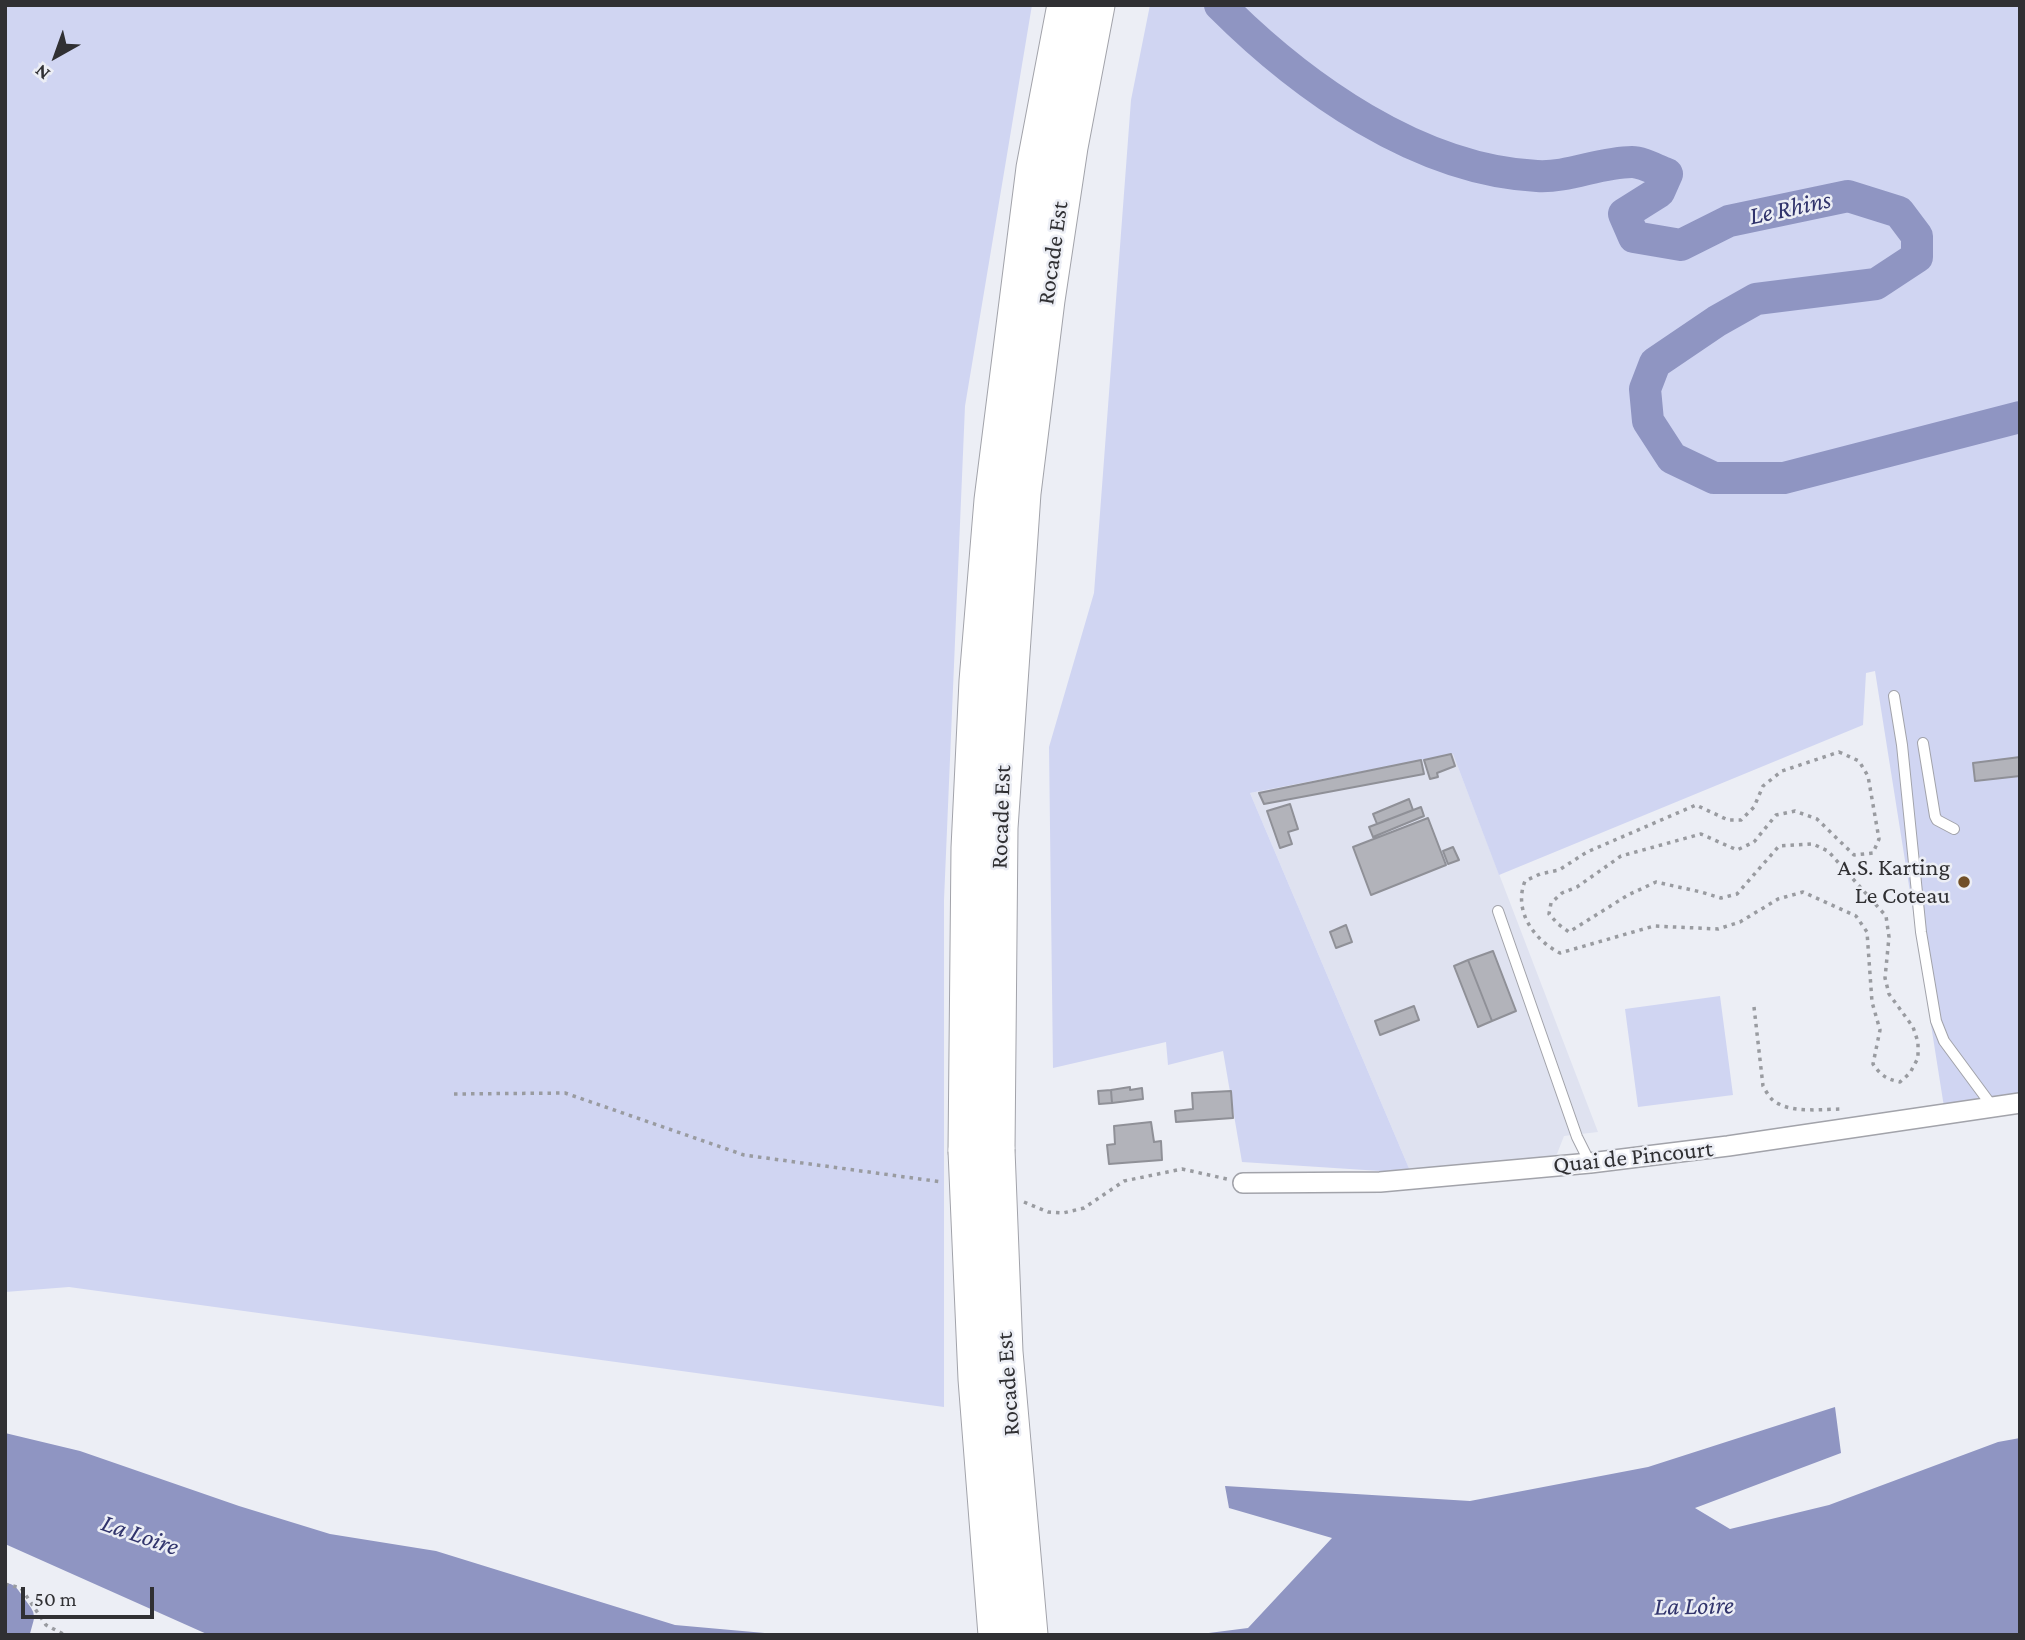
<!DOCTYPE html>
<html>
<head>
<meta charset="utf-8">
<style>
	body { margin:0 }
	#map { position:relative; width:2025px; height:1640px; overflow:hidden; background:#eceef5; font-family:"Crimson Pro",serif }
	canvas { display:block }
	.frame { position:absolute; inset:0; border:7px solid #303033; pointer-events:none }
	.north { position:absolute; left:21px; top:21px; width:70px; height:70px; -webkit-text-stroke:5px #eceef5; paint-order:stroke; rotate:220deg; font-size:19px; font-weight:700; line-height:28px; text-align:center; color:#303033 }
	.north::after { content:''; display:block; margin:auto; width:24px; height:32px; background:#303033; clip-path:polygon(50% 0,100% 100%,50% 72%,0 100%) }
	.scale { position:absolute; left:21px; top:1587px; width:133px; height:32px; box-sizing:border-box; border:4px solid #303033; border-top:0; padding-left:9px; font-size:21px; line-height:24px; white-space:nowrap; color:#303033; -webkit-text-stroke:5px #eceef5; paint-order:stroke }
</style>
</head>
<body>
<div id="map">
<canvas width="2025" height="1640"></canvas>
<div class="frame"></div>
<div class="north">N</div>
<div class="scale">50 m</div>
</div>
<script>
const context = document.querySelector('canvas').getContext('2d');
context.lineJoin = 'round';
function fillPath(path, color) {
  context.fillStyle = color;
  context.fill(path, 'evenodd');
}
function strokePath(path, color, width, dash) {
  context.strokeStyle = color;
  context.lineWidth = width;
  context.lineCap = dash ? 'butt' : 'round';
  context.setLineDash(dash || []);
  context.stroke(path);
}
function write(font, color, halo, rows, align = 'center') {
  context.font = font + ' "Crimson Pro",serif';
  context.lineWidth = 5;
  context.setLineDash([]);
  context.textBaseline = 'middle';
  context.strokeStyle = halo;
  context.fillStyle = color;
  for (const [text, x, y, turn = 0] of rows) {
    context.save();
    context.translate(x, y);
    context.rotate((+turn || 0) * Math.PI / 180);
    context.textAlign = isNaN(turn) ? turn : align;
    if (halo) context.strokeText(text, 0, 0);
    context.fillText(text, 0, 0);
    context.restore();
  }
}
const built = new Path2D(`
	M1453 754 1598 1132 1564 1136 1555 1159 1411 1173 1250 793Z`);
const green = new Path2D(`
	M5 5H1032L965 406 944 900V1407L69 1287 5 1292Z
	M1150 5H2020V1093L1944 1107 1875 671 1866 673 1863 725 1499 875 1453 754 1250 793 1411 1173 1242 1162 1223 1051 1168 1065 1166 1042 1053 1068 1049 747 1094 593 1131 100Z
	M1720 996 1733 1095 1638 1107 1625 1009Z`);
const water = new Path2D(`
	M1835 1407 1841 1453 1695 1508 1730 1529 1829 1505 1998 1442 2020 1438V1635H1193L1248 1628 1332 1538 1229 1508 1225 1486 1470 1501 1648 1467Z
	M5 1433 80 1451 239 1506 330 1534 436 1551 675 1625 787 1635H209L5 1544Z`);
const river = new Path2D(`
	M1220 5C1302 87 1418 170 1537 176 1568 178 1600 162 1632 162 1642 162 1656 170 1667 174L1659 192 1624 214 1634 237 1681 245 1729 221 1848 196 1899 212 1917 236V257L1876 284 1756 299 1717 321 1655 363 1645 389 1648 421 1672 458 1714 478H1784L2020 417
	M5 1599 18 1617 13 1635`);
const building = new Path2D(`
	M1451 754 1455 766 1437 773 1438 777 1430 779 1424 760Z
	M2020 757V776L1975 781 1973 763Z
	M1421 760 1424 774 1264 804 1259 793Z
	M1409 799 1413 810 1377 824 1373 814Z
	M1290 804 1298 829 1288 832 1292 844 1280 848 1267 811Z
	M1421 807 1424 816 1373 837 1369 827Z
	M1428 818 1446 865 1371 895 1353 847Z
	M1453 847 1459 860 1448 864 1443 851Z
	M1346 925 1352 942 1336 948 1330 932Z
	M1493 951 1516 1011 1492 1021 1468 960Z
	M1468 960 1492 1021 1478 1027 1454 966Z
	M1414 1006 1419 1020 1380 1035 1375 1021Z
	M1130 1087V1090L1142 1088 1143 1099 1112 1103 1111 1090Z
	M1111 1090 1112 1103 1099 1104 1098 1091Z
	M1231 1091 1233 1118 1176 1122 1175 1111 1193 1109 1192 1093Z
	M1151 1122 1154 1142 1161 1141 1162 1160 1109 1164 1107 1145 1115 1144 1114 1126Z`);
const path = new Path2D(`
	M1839 752 1859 761 1868 776 1879 839 1873 853 1854 855 1817 819 1795 811 1776 815 1754 842 1737 850 1701 834 1621 856 1577 887 1562 893 1551 903 1549 914 1558 924 1569 932 1628 895 1656 882 1701 892 1721 898 1737 894 1779 846 1813 844 1828 851 1886 916 1889 937 1885 978 1889 994 1913 1027 1918 1042V1058L1910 1073 1900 1082C1887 1079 1881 1076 1873 1064L1880 1030 1872 1002 1867 932 1856 916 1803 892 1778 899 1740 922 1718 929 1654 926 1560 953C1534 940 1513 911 1525 881L1540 874 1559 870 1587 852 1696 805 1728 820H1741L1754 807 1763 786 1782 771Z
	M1754 1007 1763 1086C1767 1093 1771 1101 1779 1104 1796 1113 1824 1109 1843 1109
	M454 1094 565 1093 744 1155 942 1182
	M1024 1202 1048 1212 1063 1213 1084 1208 1124 1181 1182 1169 1227 1179
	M5 1584 21 1588 46 1625 65 1635
	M92 1635H114`);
const lane = new Path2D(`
	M1894 696 1902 745 1921 932 1936 1021 1944 1041 1992 1106
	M1923 743 1935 816 1937 820 1954 829
	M1498 911 1577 1137 1590 1163`);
const street = new Path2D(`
	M1243 1183 1380 1182 1590 1163 1728 1146 2020 1103`);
const highway = new Path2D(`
	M996 1150 999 828 1022 493 1046 300 1069 147 1096 5
	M967 1151 970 848 978 681 993 500 1035 168 1066 5`);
const highwayBridge = new Path2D(`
	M996 1150 1004 1352 1029 1635
	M967 1151 977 1379 997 1635`);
const markers = [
	[1964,882,7,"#714f27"]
];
const streetNames = [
	["Rocade Est",1053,253,-82],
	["Rocade Est",1001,817,-88],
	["Quai de Pincourt",1633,1157,-6],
	["Rocade Est",1008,1384,-94]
];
const poiNames = [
	["A.S. Karting",1950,868],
	["Le Coteau",1950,896]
];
const waterNames = [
	["Le Rhins",1790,208,-12],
	["La Loire",140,1535,19],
	["La Loire",1694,1606,-1]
];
fillPath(built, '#dfe2f0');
fillPath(green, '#d0d5f2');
fillPath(water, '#8f95c2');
strokePath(river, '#8f95c2', 32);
fillPath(building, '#b2b3ba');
strokePath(building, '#8f9097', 2);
strokePath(lane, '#a2a3aa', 12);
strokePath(street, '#a2a3aa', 22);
strokePath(highway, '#a2a3aa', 39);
strokePath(path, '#999ba0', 3.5, [3.5, 5]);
strokePath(lane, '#fff', 10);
strokePath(street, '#fff', 19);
strokePath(highway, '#fff', 37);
strokePath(highwayBridge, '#a2a3aa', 39, []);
strokePath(highwayBridge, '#fff', 37);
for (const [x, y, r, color] of markers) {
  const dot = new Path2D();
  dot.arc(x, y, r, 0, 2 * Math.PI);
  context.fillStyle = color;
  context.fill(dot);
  strokePath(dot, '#eceef5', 2.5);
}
write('24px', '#303033', '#eceef5', streetNames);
write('24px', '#303033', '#eceef5', poiNames, 'right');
write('italic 26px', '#31346c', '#eceef5', waterNames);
</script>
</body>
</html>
